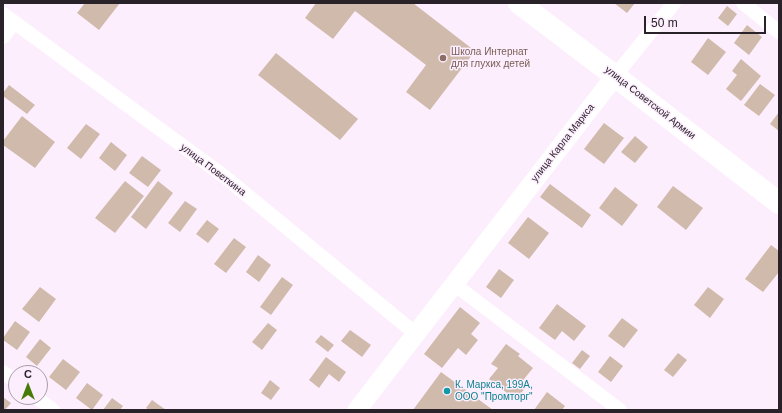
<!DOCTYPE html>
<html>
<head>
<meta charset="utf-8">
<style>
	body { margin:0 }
	#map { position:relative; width:782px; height:413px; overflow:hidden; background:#fdeefe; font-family:Arial,sans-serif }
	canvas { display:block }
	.frame { position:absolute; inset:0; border:4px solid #292229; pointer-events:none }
	.north { position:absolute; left:8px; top:365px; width:40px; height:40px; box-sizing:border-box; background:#fdeefe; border:1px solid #a89ca9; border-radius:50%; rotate:0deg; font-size:11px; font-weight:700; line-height:16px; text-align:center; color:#292229 }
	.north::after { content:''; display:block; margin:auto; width:14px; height:18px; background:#487a07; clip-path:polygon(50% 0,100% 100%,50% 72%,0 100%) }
	.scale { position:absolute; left:644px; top:16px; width:122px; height:18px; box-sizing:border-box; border:2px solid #292229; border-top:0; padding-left:5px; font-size:12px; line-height:14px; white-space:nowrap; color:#292229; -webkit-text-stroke:3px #fdeefe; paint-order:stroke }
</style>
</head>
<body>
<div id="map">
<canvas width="782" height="413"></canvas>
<div class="frame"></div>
<div class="north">С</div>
<div class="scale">50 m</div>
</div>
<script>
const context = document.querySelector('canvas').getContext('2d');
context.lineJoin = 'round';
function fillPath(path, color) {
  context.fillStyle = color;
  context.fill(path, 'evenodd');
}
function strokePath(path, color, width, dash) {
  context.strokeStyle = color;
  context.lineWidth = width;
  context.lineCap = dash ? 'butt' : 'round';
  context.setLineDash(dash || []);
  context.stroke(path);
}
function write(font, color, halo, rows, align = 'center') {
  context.font = font + ' Arial,sans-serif';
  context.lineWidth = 3;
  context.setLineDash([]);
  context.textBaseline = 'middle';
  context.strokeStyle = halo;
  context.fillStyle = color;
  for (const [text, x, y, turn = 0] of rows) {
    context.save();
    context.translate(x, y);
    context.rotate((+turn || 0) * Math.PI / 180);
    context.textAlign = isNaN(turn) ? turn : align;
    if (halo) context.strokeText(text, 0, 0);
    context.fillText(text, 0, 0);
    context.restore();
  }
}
const building = new Path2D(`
	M85 3H120L99 30 77 13Z
	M316 3H413L475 51 430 110 406 92 426 65 355 11 333 39 305 18Z
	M614 3H635L627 13Z
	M727 6 737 14 728 26 718 18Z
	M747 25 762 37 749 55 734 43Z
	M708 38 726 52 708 75 691 62Z
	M276 53 358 119 340 140 258 75Z
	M741 59 761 76 741 101 726 89 737 75 732 71Z
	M760 84 775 95 759 116 744 105Z
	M9 85 35 105 27 114 3 96V93Z
	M779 112V131L770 124Z
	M22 116 55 142 35 168 3 145V141Z
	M604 123 624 138 604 164 584 149Z
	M86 124 100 134 81 159 67 148Z
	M635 136 648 147 635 163 621 152Z
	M111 142 127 155 115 171 99 158Z
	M142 156 161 170 148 187 129 173Z
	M125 181 144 196 115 233 95 218Z
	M158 181 173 193 146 229 131 217Z
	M550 184 591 215 582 228 540 197Z
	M673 186 703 208 686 230 657 207Z
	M615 187 638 205 622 226 599 208Z
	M185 201 197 209 180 232 168 223Z
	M528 217 549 233 529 259 508 243Z
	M207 220 219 229 208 243 196 234Z
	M234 238 246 247 226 273 214 264Z
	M771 245 779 251V272L763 292 745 279Z
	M258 255 271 265 259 282 246 272Z
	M499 269 514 280 501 298 486 287Z
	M282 277 293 285 271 315 260 307Z
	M40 287 56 299 39 322 22 309Z
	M708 287 724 299 710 318 694 305Z
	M557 304 586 326 574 341 562 331 555 340 539 328Z
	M460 307 480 323 471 334 478 340 466 355 458 348 442 368 424 354Z
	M622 318 638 330 624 348 608 336Z
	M15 321 30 332 17 350 3 340V338Z
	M268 323 277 330 262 350 252 342Z
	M350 330 371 345 362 357 341 341Z
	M321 335 334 345 328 352 315 342Z
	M40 339 51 348 37 366 26 357Z
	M506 344 520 354 518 356 533 368 520 384 525 388 516 400 489 379 498 368 491 364Z
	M582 350 590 356 580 369 572 363Z
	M678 353 687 360 673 377 664 370Z
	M610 356 623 366 611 382 598 372Z
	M326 357 346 372 339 382 329 374 319 388 309 380Z
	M63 359 80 372 66 390 49 377Z
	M441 372 493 410H413Z
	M270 380 280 388 271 400 261 393Z
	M87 383 103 395 92 410 76 398Z
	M547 392 565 406 562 410H534Z
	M3 397 11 403 5 410H3Z
	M112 398 123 406 120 410H103Z
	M152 400 166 410H149L146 408Z`);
const street = new Path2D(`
	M743 3 779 32
	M3 14 225 177 416 334
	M3 37 14 23
	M615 76 674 3
	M454 284 620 410
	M3 372 16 382
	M36 397 53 410`);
const secondary = new Path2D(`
	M357 410 615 76`);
const primary = new Path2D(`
	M519 3 615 76 779 203`);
const markers = [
	[443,58,4,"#8d6e63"],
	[447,391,4,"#0f9aa8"]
];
const educationNames = [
	["Школа Интернат",451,52],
	["для глухих детей",451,64]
];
const streetNames = [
	["улица Советской Армии",650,103,38],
	["улица Карла Маркса",563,143,-52],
	["улица Поветкина",213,170,37]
];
const cultureNames = [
	["К. Маркса, 199А,",455,385],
	["ООО \"Промторг\"",455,397]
];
fillPath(building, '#d0baab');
strokePath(street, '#fff', 14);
strokePath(secondary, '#fff', 19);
strokePath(primary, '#fff', 22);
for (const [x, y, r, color] of markers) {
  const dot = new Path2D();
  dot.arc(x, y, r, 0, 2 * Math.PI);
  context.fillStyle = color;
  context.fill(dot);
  strokePath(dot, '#fdeefe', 1.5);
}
write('10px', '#785e54', '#fdeefe', educationNames, 'left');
write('10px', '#292229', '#fdeefe', streetNames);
write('10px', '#0d838f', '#fdeefe', cultureNames, 'left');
</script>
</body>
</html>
